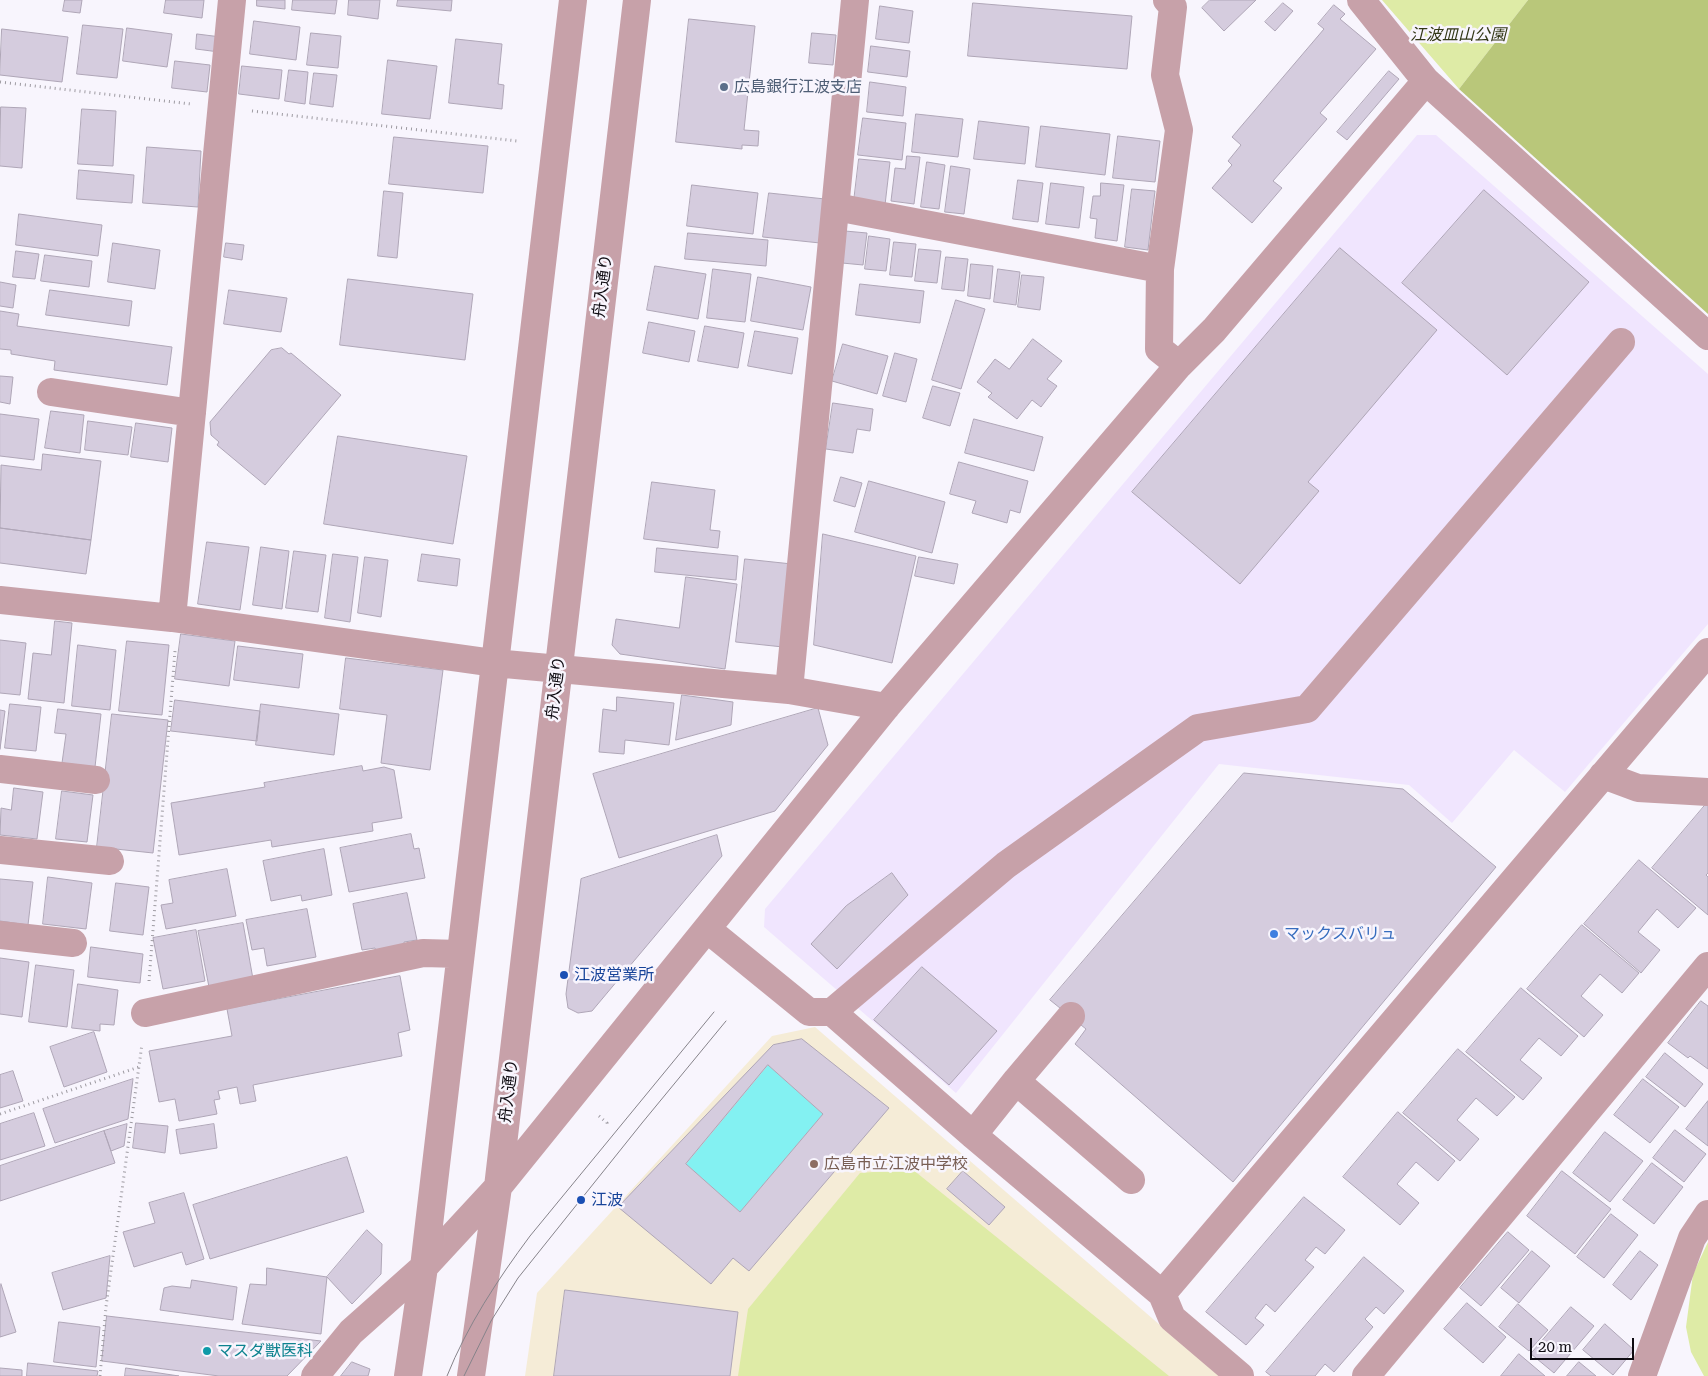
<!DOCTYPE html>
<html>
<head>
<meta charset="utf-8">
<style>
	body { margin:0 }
	#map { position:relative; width:1708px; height:1376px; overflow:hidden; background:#f8f5fd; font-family:"Roboto Serif",serif }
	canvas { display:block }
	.scale { position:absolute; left:1530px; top:1338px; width:104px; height:22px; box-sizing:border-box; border:2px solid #0e0b11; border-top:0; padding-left:6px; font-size:15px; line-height:18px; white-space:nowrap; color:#0e0b11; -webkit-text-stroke:4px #f8f5fd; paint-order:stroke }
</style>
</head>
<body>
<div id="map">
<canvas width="1708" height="1376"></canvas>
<div class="scale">20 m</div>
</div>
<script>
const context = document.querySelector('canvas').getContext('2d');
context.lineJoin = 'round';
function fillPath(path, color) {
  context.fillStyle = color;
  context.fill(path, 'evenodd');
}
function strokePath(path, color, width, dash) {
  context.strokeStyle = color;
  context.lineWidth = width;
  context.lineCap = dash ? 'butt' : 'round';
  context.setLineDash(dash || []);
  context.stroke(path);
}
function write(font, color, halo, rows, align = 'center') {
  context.font = font + ' "Roboto Serif","Noto Sans JP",serif';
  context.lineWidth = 5;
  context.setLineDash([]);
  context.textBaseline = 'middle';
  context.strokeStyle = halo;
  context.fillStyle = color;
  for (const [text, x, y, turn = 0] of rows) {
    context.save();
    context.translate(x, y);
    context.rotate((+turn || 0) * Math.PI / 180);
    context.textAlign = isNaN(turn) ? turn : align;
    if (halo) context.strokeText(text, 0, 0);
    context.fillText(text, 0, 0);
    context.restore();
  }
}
const built = new Path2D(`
	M1417 135H1436L1708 374V624L1565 792 1514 750 1452 823 1409 785 1219 764 956 1093 764 927 765 909Z`);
const education = new Path2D(`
	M815 1027 1219 1376H525L537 1293 772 1036Z`);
const green = new Path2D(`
	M1382 0H1528L1459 89Z
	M912 1169 1169 1376H738L748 1309 860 1173Z
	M1708 1242V1376H1704L1691 1352 1686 1327 1693 1274Z`);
const forest = new Path2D(`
	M1528 0H1708V314L1459 89Z`);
const water = new Path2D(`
	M768 1065 823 1114 740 1212 686 1164Z`);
const building = new Path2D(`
	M65 0H82L80 13 63 11Z
	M166 0H204L202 18 164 13Z
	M257 0H285V9L257 6Z
	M293 0H337L335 14 292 10Z
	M349 0H380L378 19 348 15Z
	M398 0H452L451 11 397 6Z
	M1210 0H1256L1224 31 1202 8Z
	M973 3 1132 16 1127 69 968 56Z
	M1283 3 1293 11 1275 31 1265 22Z
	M1334 5 1345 14 1340 19 1376 49 1320 113 1327 119 1273 181 1282 188 1252 223 1212 188 1232 165 1228 161 1241 145 1232 137 1324 29 1318 24Z
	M880 6 913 11 909 43 876 39Z
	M689 19 755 26 744 130 759 131 758 146 742 145V149L676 142Z
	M254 21 300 27 296 60 250 54Z
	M83 25 123 29 117 78 77 74Z
	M127 28 172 34 167 67 123 61Z
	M2 29 68 37 62 82 0 75Z
	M311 33 341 36 338 68 307 65Z
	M812 33 836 35 833 65 809 63Z
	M197 34 221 37 219 52 196 49Z
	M456 39 502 44 498 84 504 85 502 109 449 103Z
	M871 46 910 51 907 77 868 72Z
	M388 60 437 66 430 119 382 114Z
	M175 61 210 65 207 92 172 88Z
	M242 66 282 70 279 99 239 94Z
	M289 70 308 72 305 104 285 101Z
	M1389 71 1399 79 1347 140 1337 132Z
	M314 73 337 75 333 107 310 104Z
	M870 82 906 87 903 116 867 112Z
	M1 107 26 108 22 168 0 166Z
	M82 109 116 111 113 166 78 164Z
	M916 114 963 119 958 157 912 152Z
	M863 118 906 123 902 160 858 155Z
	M979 121 1029 127 1025 164 974 159Z
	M1041 126 1110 134 1105 175 1036 167Z
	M1118 136 1160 141 1155 182 1113 178Z
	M394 137 488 146 483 193 389 184Z
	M147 147 201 151 198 207 143 203Z
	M907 156 920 157 914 204 891 201 895 168 905 169Z
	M859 159 890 162 885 205 854 201Z
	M927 162 945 165 939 209 921 207Z
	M951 166 970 169 964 214 945 212Z
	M79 170 134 175 132 203 77 199Z
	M1018 180 1043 183 1038 222 1013 219Z
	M1051 183 1084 187 1079 228 1046 224Z
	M1101 183 1124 185 1117 241 1095 238 1097 219 1090 218 1093 196H1100Z
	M692 185 758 193 753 234 687 226Z
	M1132 189 1155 191 1148 250 1125 247Z
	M1484 190 1589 282 1507 375 1402 283Z
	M384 191 403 193 397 258 378 256Z
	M769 193 825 199 820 243 763 237Z
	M19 214 102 225 98 256 16 245Z
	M845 231 867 233 863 265 842 263Z
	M688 233 768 240 766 266 685 259Z
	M869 236 890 239 886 271 865 269Z
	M894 242 916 244 912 277 890 275Z
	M113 243 160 250 155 289 108 282Z
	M226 243 244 245 242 260 224 257Z
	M1340 248 1437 330 1308 482 1319 491 1240 584 1132 492Z
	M919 249 941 251 937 283 915 281Z
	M16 251 39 254 35 279 13 277Z
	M45 255 92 261 89 287 41 281Z
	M946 257 968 259 964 291 942 289Z
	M971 264 993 266 990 299 968 296Z
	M655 266 706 274 698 319 647 310Z
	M713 269 751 274 745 322 707 318Z
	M998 269 1020 272 1016 305 994 302Z
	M1022 275 1044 277 1040 310 1018 307Z
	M758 277 811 287 803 330 751 321Z
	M348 279 473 294 465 360 340 345Z
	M0 282 16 285 13 308 0 306Z
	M860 284 924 291 920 323 856 315Z
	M50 290 132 301 129 326 46 315Z
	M229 290 287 298 281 332 224 324Z
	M956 300 985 309 961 389 932 380Z
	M0 311 19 314 17 326 172 347 167 385 54 370 55 361 11 354V350L0 349Z
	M649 322 695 331 689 362 643 353Z
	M705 326 744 333 738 368 698 361Z
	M755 331 798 338 792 374 748 366Z
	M1033 339 1062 361 1047 379 1057 386 1041 407 1032 400 1017 419 988 397 992 393 977 382 995 359 1009 369Z
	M843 344 888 356 877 394 832 381Z
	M282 348 289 354 291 353 341 395 265 485 217 445 219 442 211 435 210 422 271 350Z
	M895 353 917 359 906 402 883 396Z
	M0 376 13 377 10 404 0 402Z
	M933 386 960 393 950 426 923 418Z
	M833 403 873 409 870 431 857 429 853 453 826 449Z
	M51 411 84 415 80 453 45 448Z
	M0 414 39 419 34 460 0 456Z
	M974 419 1043 437 1034 471 965 453Z
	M88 421 132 427 128 455 85 450Z
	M136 423 172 428 168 462 131 457Z
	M338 436 467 456 453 544 324 524Z
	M43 454 101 461 91 540 0 528 1 465 41 470Z
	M959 462 1028 481 1020 513 1010 510 1007 523 972 513 976 501 950 494Z
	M841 477 862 483 855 507 834 501Z
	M869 481 945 502 932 553 855 532Z
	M652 482 715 490 710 530 720 531 718 548 644 539Z
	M0 528 91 540 86 574 0 563Z
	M823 534 916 556 892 663 814 645Z
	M207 542 249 547 240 610 198 604Z
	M261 547 289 551 282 609 253 605Z
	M657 548 738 556 736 580 655 572Z
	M294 551 326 555 318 612 286 608Z
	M333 554 358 557 350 622 325 618Z
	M422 554 460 559 457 586 418 581Z
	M365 557 388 560 381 617 358 613Z
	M919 557 958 564 954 584 915 576Z
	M745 559 792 564 783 647 736 642Z
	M686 577 737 584 725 669 620 654 612 645 616 619 679 628Z
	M55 621 72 623 64 703 28 699 33 653 51 655Z
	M181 634 235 641 229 686 175 679Z
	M0 640 26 643 20 695 0 693Z
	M127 641 169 645 162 715 119 711Z
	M78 645 116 650 110 710 72 706Z
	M238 646 303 654 299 688 234 680Z
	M346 658 443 670 430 770 381 763 387 715 340 709Z
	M682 695 733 702 731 725 676 740Z
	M617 697 674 703 669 745 625 740 624 754 599 752 603 709 616 711Z
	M175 700 260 711 257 741 171 731Z
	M10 704 41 707 36 751 5 748Z
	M261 704 339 714 334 755 256 745Z
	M818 708 828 745 775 811 619 858 593 774Z
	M58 709 101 714 95 767 62 763 66 734 55 733Z
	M0 710 5 711 0 749Z
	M112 714 168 720 153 853 97 847Z
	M362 766 363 771 384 767 394 770 402 818 372 823 373 831 272 847 271 840 179 855 171 803 265 787 264 783Z
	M1244 773 1403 789 1496 867 1233 1182 1075 1044 1086 1029 1050 1000Z
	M14 788 43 792 37 839 0 835 1 808 11 810Z
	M62 791 93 795 87 842 56 839Z
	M1707 803 1708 804V873L1706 875 1708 877V915L1652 868Z
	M411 834 414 849 419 848 425 878 349 892 340 848Z
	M717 835 722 856 592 1011 578 1013 568 1008 566 994 581 879Z
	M324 849 332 895 302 901 301 895 271 901 263 861Z
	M1639 860 1696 908 1678 928 1657 909 1638 932 1660 950 1641 973 1584 924Z
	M227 869 236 916 166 929 161 905 173 903 169 880Z
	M892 873 908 895 837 969 811 944 846 906Z
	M48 877 92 883 86 929 43 924Z
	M0 879 33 882 28 925 0 921Z
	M116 883 149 887 143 935 110 931Z
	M407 893 417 940 404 942 405 949 377 955 375 948 362 950 353 904Z
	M307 909 316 957 267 966 264 948 252 950 246 920Z
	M243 923 253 979 209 987 198 931Z
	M1582 925 1639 973 1622 993 1600 974 1581 996 1603 1015 1584 1037 1527 989Z
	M196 930 205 981 163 989 153 938Z
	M91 947 143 954 140 983 88 977Z
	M0 958 29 962 22 1017 0 1014Z
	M36 965 74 970 67 1027 29 1022Z
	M922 967 997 1031 949 1085 874 1020Z
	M400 976 410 1030 398 1033 402 1056 253 1085 256 1101 240 1104 237 1087 218 1091 220 1099 214 1100 217 1114 179 1121 175 1099 159 1102 149 1051 232 1036 227 1009Z
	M78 984 118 990 114 1025 100 1024V1031L72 1028Z
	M1521 988 1578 1036 1561 1056 1539 1038 1520 1060 1542 1078 1523 1100 1466 1052Z
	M1701 1001 1708 1006V1069L1690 1056 1688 1058 1668 1043Z
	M94 1032 107 1072 64 1087 50 1047Z
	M802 1039 889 1108 749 1271 733 1258 711 1284 618 1207 773 1045ZM768 1065 823 1114 740 1212 686 1164Z
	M1458 1049 1515 1097 1497 1116 1476 1098 1457 1120 1479 1139 1460 1161 1403 1113Z
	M1665 1053 1703 1084 1685 1107 1646 1077Z
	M13 1071 23 1101 0 1108V1075Z
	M133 1079 128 1119 55 1143 43 1109Z
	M1643 1079 1679 1107 1650 1143 1614 1115Z
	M1708 1101V1146L1686 1129Z
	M1398 1112 1455 1161 1438 1181 1416 1162 1397 1184 1419 1203 1400 1225 1343 1177Z
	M34 1113 45 1146 0 1160V1124Z
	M136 1123 168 1126 165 1153 133 1148Z
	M127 1124 124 1146 111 1151 104 1131Z
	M214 1124 217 1148 180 1154 176 1130Z
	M1675 1130 1706 1154 1684 1182 1653 1158Z
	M104 1131 115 1163 0 1201V1166Z
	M1605 1132 1643 1161 1610 1202 1573 1173Z
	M347 1157 364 1212 210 1259 193 1205Z
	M1652 1163 1683 1187 1654 1224 1623 1200Z
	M963 1171 1005 1207 989 1225 947 1189Z
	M1562 1171 1611 1209 1575 1254 1527 1216Z
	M184 1193 204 1259 186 1265 182 1252 134 1267 123 1232 155 1223 149 1203Z
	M1304 1197 1345 1230 1325 1254 1316 1247 1305 1260 1314 1267 1275 1312 1266 1304 1255 1318 1264 1325 1246 1345 1206 1312Z
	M1611 1214 1638 1235 1604 1278 1577 1257Z
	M367 1230 382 1244 381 1274 352 1304 327 1277Z
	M1508 1232 1529 1250 1481 1306 1460 1288Z
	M1532 1251 1550 1266 1519 1303 1501 1288Z
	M1640 1251 1658 1265 1631 1300 1613 1285Z
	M110 1256 106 1298 63 1310 52 1273Z
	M1364 1257 1404 1291 1384 1314 1376 1307 1365 1319 1373 1327 1334 1372 1325 1364 1315 1376H1271L1266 1372Z
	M267 1268 327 1277 321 1334 242 1324 250 1284 266 1285Z
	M192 1280 237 1287 233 1320 160 1310 164 1288 172 1286 190 1288Z
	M1 1284 16 1332 0 1337V1285Z
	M565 1290 738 1312 730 1376H554Z
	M1467 1303 1506 1337 1483 1363 1444 1329Z
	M1518 1304 1548 1330 1529 1351 1499 1327Z
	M1571 1307 1594 1326 1554 1373 1531 1354Z
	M107 1316 321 1341 287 1376H219L102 1361Z
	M59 1322 100 1327 96 1367 54 1362Z
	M1605 1324 1634 1350 1613 1375 1583 1350Z
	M1519 1354 1545 1376H1501Z
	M352 1362 370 1369 368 1376H341Z
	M1579 1362 1596 1376H1567Z
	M28 1363 98 1371 97 1376H27Z
	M0 1368 22 1370V1376H0Z
	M126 1368 179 1376H125Z`);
const path = new Path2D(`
	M0 82 191 104
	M252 111 517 141
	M149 981 175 651
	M0 1114 139 1067
	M599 1116 607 1123 606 1126
	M100 1376 106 1307 142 1044`);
const minor = new Path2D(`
	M1167 0 1173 7 1165 75 1179 130 1160 269 1159 349 1179 365
	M1361 0 1426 81 1708 336
	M836 207 1160 269
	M51 392 192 413
	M0 600 172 618 494 663 789 690 886 707
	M172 618 232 0
	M789 690 855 0
	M0 769 96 780
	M1603 775 1638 788 1708 792
	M0 850 110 861
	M707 929 809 1012H832L973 1135 1162 1294 1172 1318 1240 1376
	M0 935 73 943
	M832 1012 1006 865 1198 728 1307 709 1621 342
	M145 1013 423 953 460 954
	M1016 1081 1131 1180
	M973 1135 1016 1081 1071 1016
	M1162 1294 1708 652
	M315 1376 351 1332 424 1267 498 1187 886 707 1179 365 1214 330 1426 81
	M408 1376 424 1267 573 0
	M471 1376 498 1187 637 0
	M1366 1376 1708 966
	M1642 1376 1692 1238 1708 1214`);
const tram = new Path2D(`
	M447 1376C467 1326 498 1279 530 1236L714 1012
	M464 1376 491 1321 518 1278 642 1123 726 1021`);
const markers = [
	[724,87,5,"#5c6f8a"],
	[1274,934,5,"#3f7fe0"],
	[564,975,5,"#1a4fb4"],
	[814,1164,5,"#8d6e63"],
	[581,1200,5,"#1a4fb4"],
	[207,1351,5,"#0f9aa8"]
];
const parkNames = [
	["江波皿山公園",1458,35]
];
const serviceNames = [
	["広島銀行江波支店",734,87]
];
const streetNames = [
	["舟入通り",603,286,-83],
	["舟入通り",556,688,-83],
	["舟入通り",509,1091,-83]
];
const shopNames = [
	["マックスバリュ",1284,934]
];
const transitNames = [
	["江波営業所",574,975],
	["江波",591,1200]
];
const educationNames = [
	["広島市立江波中学校",824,1164]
];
const cultureNames = [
	["マスダ獣医科",217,1351]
];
fillPath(built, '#f0e5fe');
fillPath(education, '#f5ecd7');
fillPath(green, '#deeba6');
fillPath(forest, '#b9c77a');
fillPath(water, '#83f1f2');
fillPath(building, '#d5ccde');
strokePath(building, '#afa6b7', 1);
strokePath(path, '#9d9aa1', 3, [1, 4]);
strokePath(minor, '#c7a1a9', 28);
strokePath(tram, '#86838a', 1);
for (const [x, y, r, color] of markers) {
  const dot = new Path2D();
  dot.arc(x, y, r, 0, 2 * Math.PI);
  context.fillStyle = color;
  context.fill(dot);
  strokePath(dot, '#f8f5fd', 2);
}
write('italic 16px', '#323716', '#f8f5fd', parkNames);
write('16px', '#4e5e75', '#f8f5fd', serviceNames, 'left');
write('16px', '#0e0b11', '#f8f5fd', streetNames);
write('16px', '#366cbe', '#f8f5fd', shopNames, 'left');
write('16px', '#164399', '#f8f5fd', transitNames, 'left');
write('16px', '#785e54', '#f8f5fd', educationNames, 'left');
write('16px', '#0d838f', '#f8f5fd', cultureNames, 'left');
</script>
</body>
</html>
